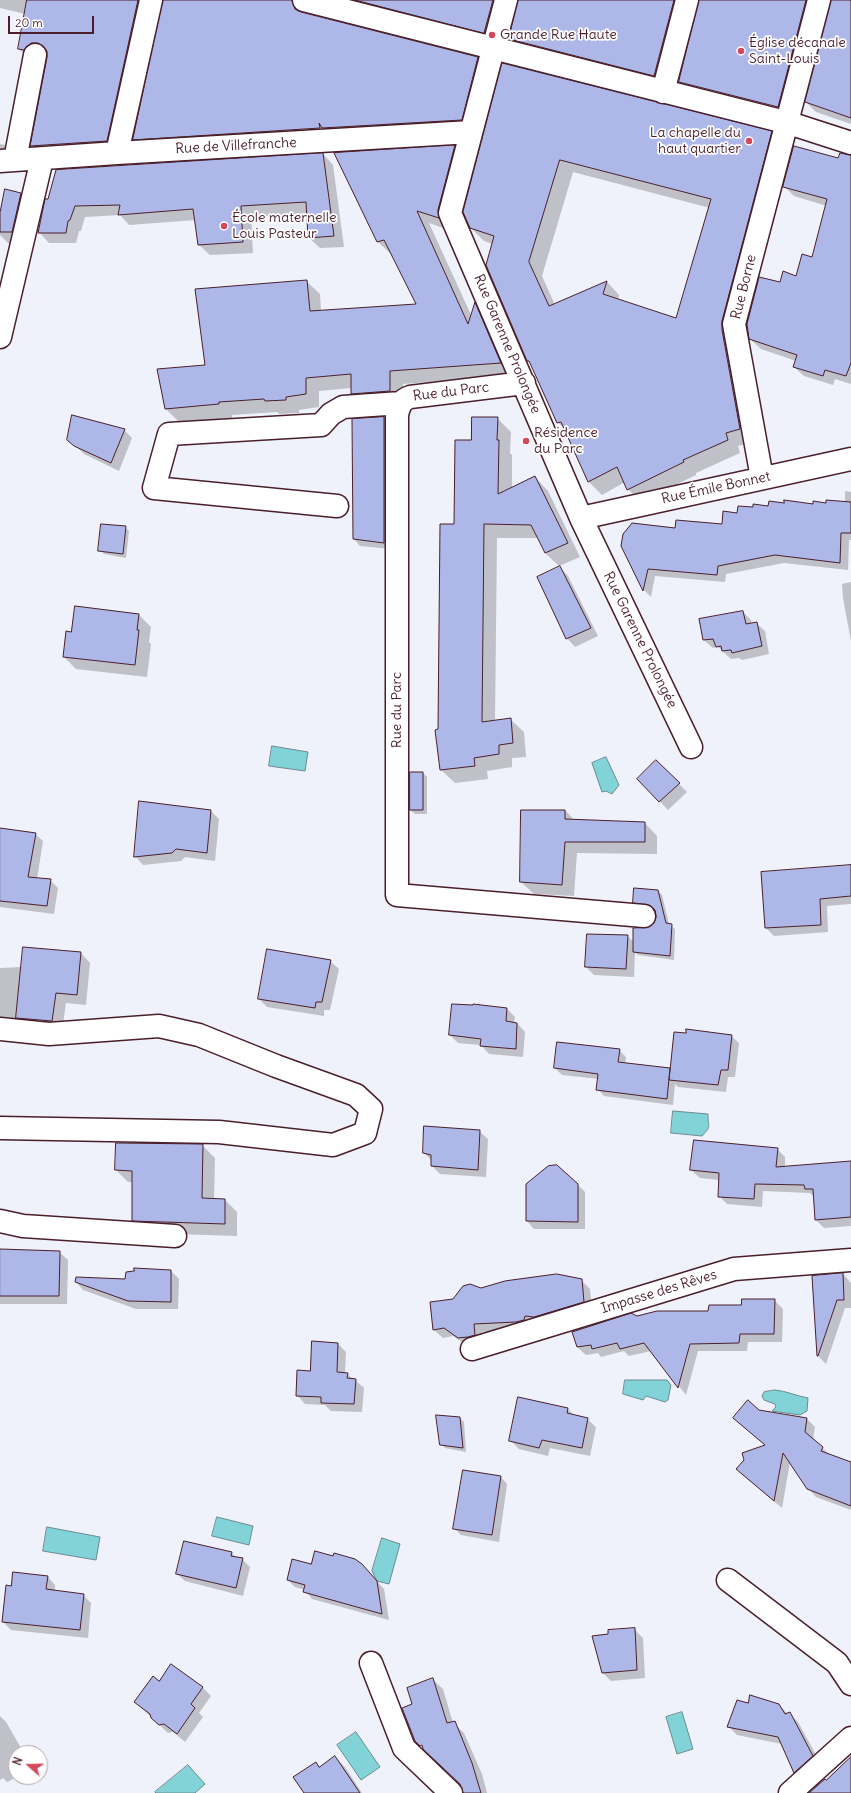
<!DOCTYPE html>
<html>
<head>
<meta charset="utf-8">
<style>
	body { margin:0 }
	#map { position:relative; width:851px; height:1793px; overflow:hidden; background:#eff1fb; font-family:Delius,sans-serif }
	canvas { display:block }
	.north { position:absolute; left:8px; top:1745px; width:40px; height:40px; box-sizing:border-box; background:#fff; border:1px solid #b7a5aa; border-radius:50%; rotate:290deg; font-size:11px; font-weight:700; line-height:16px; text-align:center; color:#4a1f2b }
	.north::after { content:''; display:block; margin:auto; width:14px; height:18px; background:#d1495b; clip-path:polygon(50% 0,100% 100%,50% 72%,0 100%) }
	.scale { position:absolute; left:8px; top:16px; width:86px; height:18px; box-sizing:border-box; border:2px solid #4a1f2b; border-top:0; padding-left:5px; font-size:12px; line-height:14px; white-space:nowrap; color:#4a1f2b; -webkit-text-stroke:3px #fff; paint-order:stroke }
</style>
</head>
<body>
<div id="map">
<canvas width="851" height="1793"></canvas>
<div class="north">N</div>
<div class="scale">20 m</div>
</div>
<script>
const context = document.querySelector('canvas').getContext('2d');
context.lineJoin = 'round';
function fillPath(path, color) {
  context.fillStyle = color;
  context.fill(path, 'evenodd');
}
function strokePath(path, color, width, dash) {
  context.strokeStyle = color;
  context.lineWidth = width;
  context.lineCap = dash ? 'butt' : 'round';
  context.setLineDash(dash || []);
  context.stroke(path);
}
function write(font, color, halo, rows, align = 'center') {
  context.font = font + ' Delius,sans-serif';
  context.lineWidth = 3.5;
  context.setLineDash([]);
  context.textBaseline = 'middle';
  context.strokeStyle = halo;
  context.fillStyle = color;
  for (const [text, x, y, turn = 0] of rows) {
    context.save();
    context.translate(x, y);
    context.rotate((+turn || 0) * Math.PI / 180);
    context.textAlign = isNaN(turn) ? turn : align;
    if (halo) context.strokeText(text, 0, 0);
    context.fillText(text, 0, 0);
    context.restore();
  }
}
const water = new Path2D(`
	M272 746 308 752 305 771 269 766Z
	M606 757 619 785 612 794 606 791 602 792 592 763Z
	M673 1111 708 1114C708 1129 712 1125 702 1136L671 1133Z
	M625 1380H667L671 1385 668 1400 665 1402 646 1396 643 1400 623 1394Z
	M775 1390C787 1391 796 1396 808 1398L807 1411 800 1415 772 1411 776 1407 775 1404 764 1400 762 1396 764 1392Z
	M217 1517 253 1526 249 1545 212 1536Z
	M47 1527 100 1537 96 1560 43 1551Z
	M382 1538 400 1544 389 1584 377 1581 372 1571Z
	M682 1712 693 1749 677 1754 666 1717Z
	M356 1732 380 1767 361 1780 337 1745Z
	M188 1765 205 1784 195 1793H156L155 1792Z`);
const shadow = new Path2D(`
	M0 0H154L117 151 41 156 31 146 48 57V52L41 53 29 59 19 49 25 14 0 8Z
	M164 0H307L301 8V13L478 58 487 68 471 130 144 149 134 139Z
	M328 0H508L494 42Z
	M519 0H690L664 85 520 49 510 39Z
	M700 0H822L788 117 690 92 680 82Z
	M832 0H851V124L816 112 806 102Z
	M503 64 771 132 784 145 734 344 753 442 738 446 740 453 696 473V475L641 502 628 489 625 482 602 495 589 482 566 431 558 422 532 364 528 360 493 244 484 241 471 228ZM573 172 710 208 677 320 618 300 619 295 607 282 555 305 542 276Z
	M0 144 5 145 15 155 0 159Z
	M454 146 468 160 451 231 429 223 472 317 475 304 488 317 513 376 403 384V404L366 407 352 393V388L319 391V407L299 410V413L279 414 277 412 232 415V418L179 422 166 409 206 366 306 281 320 294 321 311 417 305 392 255 378 242Z
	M323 154 333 165 344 247 320 248 309 238 308 213 251 217 253 253 210 255 199 245 196 220 129 225 120 215 85 217 81 231H79L76 243H49L39 232 46 200Z
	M851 164V384L835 379 833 385 804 376 794 367 796 361 761 349 750 339 780 283 797 277 813 258 827 206 794 196 784 186Z
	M21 194 33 206 24 244H9L0 235V217Z
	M384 418 391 424V549L360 546 354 539 353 420Z
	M497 418 511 432 510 453 512 455V488L535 477 548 491 580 557 559 566 545 553 538 538H497L495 721 510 719 524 732 526 757 512 758V767L487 771 488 779 455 783 441 770 439 730 455 525 472 441Z
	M124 430 132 438 119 471 84 454 68 439Z
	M845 491 851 492V540H849L848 570 784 563 726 574 725 582 655 576 651 597 644 590 622 546 675 529 723 525 737 514 754 509 845 502Z
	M125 527 129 531 126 558 104 554 100 550Z
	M560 568 568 576 598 636 575 647 567 638Z
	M851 582V641L843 598 842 584Z
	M743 612 751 620 752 624 756 623 765 631 769 654 742 660 739 658 731 659 718 647 713 648 704 640Z
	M139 615 151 627 149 642 151 644 147 677 76 669 64 657 72 633Z
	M656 761 687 792 668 810 638 779Z
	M410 773H423L427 777V814H415L410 810Z
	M140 803 211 811 219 819 215 861 185 857 181 861 143 865 135 856Z
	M565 810 575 821 645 823 657 836V854L577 853 574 896 534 894 521 882Z
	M0 829 35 834 43 841 37 879 50 880 58 888 54 914 0 907Z
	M851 866V904L827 906 828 932 774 936 766 928Z
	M658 891 662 895 669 924 675 929 674 960 638 955 635 953 634 977 594 975 586 967 627 936 634 942 655 923 657 917 655 909 638 906 634 902Z
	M268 950 330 961 339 969 330 1010H324V1016L267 1007 259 999Z
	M81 953 90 963 86 1005 66 1003 62 1031 0 1029V968L22 967Z
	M507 1009 515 1017 514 1023H517L525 1032 523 1057 489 1054 481 1045 458 1043 450 1035Z
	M731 1036 739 1043 735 1077H728L726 1092 678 1087 675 1084 673 1105 604 1096 598 1089 599 1079 562 1075 555 1068 619 1050 626 1057 625 1063 669 1069 671 1070Z
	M479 1131 488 1139 486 1177 440 1174 432 1166V1161L424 1153Z
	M202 1145 215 1158 214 1200H225L237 1212V1236L145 1233 133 1220V1182H128L116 1170Z
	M777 1149 785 1157V1167L851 1162V1226L824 1228 816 1220 814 1197 810 1193 763 1191 762 1207 727 1204 719 1196 720 1180 700 1178 691 1170Z
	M577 1184 585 1192V1229H534L527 1221Z
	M0 1250 59 1252 68 1260 67 1304H0Z
	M135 1269 171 1271 179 1279 178 1309H136L83 1290 76 1282 126 1280 135 1272Z
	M843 1274 851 1283V1308H845L826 1364 818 1356Z
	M581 1280 590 1289 592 1310 525 1330 482 1332 483 1343 468 1346 453 1336 443 1338 434 1330 453 1300Z
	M774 1300 783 1309 782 1342H748L747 1351H698L686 1395 651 1351 629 1356 624 1351 601 1357 598 1353 586 1355 577 1347 637 1317 709 1312Z
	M338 1344 346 1352 345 1373 355 1380 364 1388 362 1412 331 1411 325 1405 305 1404 297 1395 310 1372Z
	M568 1409 575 1416 587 1419 596 1427 590 1456 550 1448 548 1456 519 1449 510 1440Z
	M758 1411 807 1419 815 1427 813 1439 830 1455 851 1463V1510L816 1497 808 1488 790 1462 782 1508 745 1477 766 1446 734 1418Z
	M460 1418 464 1422 466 1452 445 1448 441 1444Z
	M501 1477 507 1484 499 1542 461 1535 454 1528Z
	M184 1542 232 1553 236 1558 242 1559 250 1567 243 1596 185 1581 177 1574Z
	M312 1566 371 1575 384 1589 389 1620 312 1599 305 1590 295 1587 288 1580Z
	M47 1576 55 1585V1591L83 1595 91 1603 88 1638 11 1630 3 1622 12 1587Z
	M634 1629 643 1638 645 1678 611 1681 603 1673Z
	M171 1665 203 1688 211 1696 199 1713 203 1717 185 1742 173 1732 168 1733 135 1702 159 1682Z
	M433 1680 443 1689 453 1723 464 1733 482 1774 487 1793H464L461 1784 416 1740 413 1705Z
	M748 1705H779L788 1714H790L798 1722 821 1764 803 1780 795 1772 782 1744 737 1735 728 1726Z
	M0 1716 6 1722 24 1753H16L17 1777 7 1782 3 1778 0 1780Z
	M335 1757 345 1767 362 1793H304L316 1763 320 1767Z`);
const building = new Path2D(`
	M27 0H138L107 141 30 146 47 57V51L43 46 38 43H31L24 50 18 49Z
	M163 0H292L295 9 301 12 478 57 462 120 322 128 319 123 320 128 133 140Z
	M355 0H493L484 33Z
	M518 0H674L654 76 509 39Z
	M699 0H806L778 107 679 82Z
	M831 0H851V118L805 102Z
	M502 63 772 131 722 321V330L740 429 726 433 728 440 683 460 684 462 627 490 617 467 588 482 561 422 557 423 529 361H527L486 265 494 236 470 228 463 212ZM560 160 711 199 676 318 603 294 607 281 549 306 529 262Z
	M455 145 438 210 439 218 417 211 468 324 475 302 501 363 390 371V391L351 394V374L306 378V394L286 397V400L265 401 264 399 219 402V404L165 409 157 369 205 365 195 289 307 280 310 311 416 304 384 240 377 242 334 153Z
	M794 146 838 158 840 153 851 155V363L846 376 825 370 823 376 793 367 797 355 749 339 747 324 759 277 780 282 783 271 796 276 802 254 812 257 827 199 783 187Z
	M323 153 334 236 308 238 306 202 241 206 243 242 198 245 193 209 118 215 120 205 75 206 70 220 68 221 66 233H38L45 199H48L56 170Z
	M5 189 21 193 12 232H0V213Z
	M72 415 125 429 111 463 74 446 67 440Z
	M384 417V543L353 539 352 419Z
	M472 417H498L497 440H499L498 494 535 476 568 543 545 553 531 525 484 524 482 722 511 718 513 743 499 745V754L474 758 475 766 440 770 435 730 438 729 440 524H454L455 440H471Z
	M784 500 813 504V501L826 503V500L851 502V533H841L840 563 775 555 718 566 717 575 648 569 643 591 621 546 623 534 632 523 675 528 676 520 722 524 723 511 737 513 738 506 753 507V504L768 506 769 501 784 503Z
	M101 524 126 526 123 554 98 551Z
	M560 566 591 628 566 639 537 577Z
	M75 606 139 614 137 630H139L135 665 63 657 66 631 71 632Z
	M743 611 746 624 757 622 762 646 732 653 731 650 722 651 721 646 716 647 713 639 703 640 699 619Z
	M656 760 680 783 659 802 637 779Z
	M410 772H423V810H410Z
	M139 801 211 810 207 853 176 849 172 853 134 857Z
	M521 810H565V819L645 822V842H565L562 885 520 882Z
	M0 828 36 833 28 877 51 879 47 906 0 901Z
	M851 865V896L820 899 821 925 765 928 761 872Z
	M634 888 658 890 666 923 672 924 670 956 633 952V928L649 927 654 923 656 917 655 910 651 906 633 903Z
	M587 934 628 935 626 969 585 967Z
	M23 947 81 952 77 995 56 993 52 1021 16 1018Z
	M267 949 331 960 322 1002H316L315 1008 258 999Z
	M452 1004 473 1005V1004L507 1008 506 1021 517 1023 516 1049 480 1046 481 1039 449 1035Z
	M686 1029 732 1035 728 1070H721L718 1085 669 1080 674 1032 686 1033Z
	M557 1042 620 1049 618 1062 670 1068 667 1099 596 1090 598 1074 554 1068Z
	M424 1126 480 1130 478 1170 431 1166V1155L423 1153Z
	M694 1140 778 1148 776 1167 851 1161V1217L815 1220 813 1189H805L804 1185 755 1184 754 1199 718 1197 719 1173 690 1170Z
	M116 1143 203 1144 202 1198 225 1199V1224L132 1221V1171L115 1170Z
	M557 1165 578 1184V1222L526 1221V1184L548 1166Z
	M0 1249 60 1251 59 1296H0Z
	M134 1268 171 1270V1302L128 1301 75 1282 76 1277 125 1279 126 1272 134 1271Z
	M843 1273 844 1300H837L818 1356H817L812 1276Z
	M557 1274 582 1279 584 1302 534 1317 525 1316 524 1320 516 1322 474 1324 475 1335 468 1337 458 1338 444 1328 433 1330 430 1302 453 1299 463 1286 470 1284 481 1288 505 1281Z
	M742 1299H775L774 1334H740L739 1343 690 1344 678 1388 644 1343 620 1349 617 1343 592 1349 591 1345 577 1347 572 1332 631 1313 637 1316 657 1311H708L709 1305H741Z
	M312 1341 338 1343 337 1372 348 1373 347 1378 356 1379 354 1404 321 1403V1397L296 1396 297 1370 310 1371Z
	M518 1397 568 1408 567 1413 588 1418 582 1448 542 1440 539 1448 509 1441Z
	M748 1400 759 1410 807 1418 805 1432 823 1447 821 1451 851 1462V1506L807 1489 783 1453 774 1501 736 1469 744 1460 742 1453 765 1445 733 1418Z
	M436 1415 460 1417 463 1448 440 1445Z
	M463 1470 501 1476 492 1535 453 1529Z
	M184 1541 232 1552 231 1556 243 1558 236 1588 176 1574Z
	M315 1551 333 1556 334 1553 355 1559 362 1564 377 1581 382 1614 303 1592 305 1585 287 1580 292 1559 311 1564Z
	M13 1572 48 1576 46 1589 84 1594 80 1630 2 1622 6 1585 11 1586Z
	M635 1628 637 1670 602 1673 592 1636 608 1634V1630Z
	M171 1664 203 1687 191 1704 195 1708 177 1734 164 1724 159 1725 151 1718 150 1714 134 1702 153 1676 159 1681Z
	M433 1678 447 1723 455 1721 472 1763 481 1793H463L460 1784 423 1749 422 1745 420 1746 415 1741 402 1708 412 1704 407 1688Z
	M750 1695 779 1704 785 1714 790 1712 813 1756 794 1773 778 1737 727 1727 737 1700 748 1703Z
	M335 1756 360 1793H304L293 1777 316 1762 319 1767Z
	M851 1757V1793H809L825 1779 826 1780Z`);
const minor = new Path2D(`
	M304 0 789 123 851 143
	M506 0 450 213 581 518 691 747
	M663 92 687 0
	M117 153 151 0
	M15 160 35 55
	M0 161 117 153 471 132
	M0 337 42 159
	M524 383 410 397C401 400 399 406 397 415V895L644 916
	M762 478 734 324 819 0
	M337 506 154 488 169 434 321 425 331 414 343 407 401 403
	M581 518 851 459
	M0 1029 49 1034 159 1026 199 1035 276 1066 356 1095 371 1109 365 1133 333 1145 219 1132 0 1128
	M0 1221 23 1226 175 1236
	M472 1349 734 1269 851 1260
	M728 1580 837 1663 851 1684
	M371 1663 404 1748 451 1793
	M790 1793 851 1738`);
const markers = [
	[492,35,4,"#d1495b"],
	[741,51,4,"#d1495b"],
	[749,141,4,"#d1495b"],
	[224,226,4,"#d1495b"],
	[526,441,4,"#d1495b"]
];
const poiNames = [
	["Grande Rue Haute",500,35],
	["Église décanale",749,43],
	["Saint-Louis",749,59],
	["La chapelle du",741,133,"right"],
	["haut quartier",741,149,"right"],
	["École maternelle",232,218],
	["Louis Pasteur",232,234],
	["Résidence",534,433],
	["du Parc",534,449]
];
const streetNames = [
	["Rue de Villefranche",236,146,-3],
	["Rue Borne",744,287,-76],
	["Rue Garenne Prolongée",507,344,67],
	["Rue du Parc",451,392,-7],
	["Rue Émile Bonnet",716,488,-12],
	["Rue Garenne Prolongée",640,640,64],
	["Rue du Parc",397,710,-90],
	["Impasse des Rêves",659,1292,-17]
];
fillPath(water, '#81d3d7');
strokePath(water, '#6b8b92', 1);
fillPath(shadow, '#0003');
fillPath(building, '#adb8e9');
strokePath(building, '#4a1f2b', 1);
strokePath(minor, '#4a1f2b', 25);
strokePath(minor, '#fff', 22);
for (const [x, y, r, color] of markers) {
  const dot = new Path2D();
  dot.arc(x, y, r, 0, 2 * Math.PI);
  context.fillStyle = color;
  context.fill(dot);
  strokePath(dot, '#fff', 1.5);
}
write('14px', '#4a1f2b', '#fff', poiNames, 'left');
write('14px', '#4a1f2b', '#fff', streetNames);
</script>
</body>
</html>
